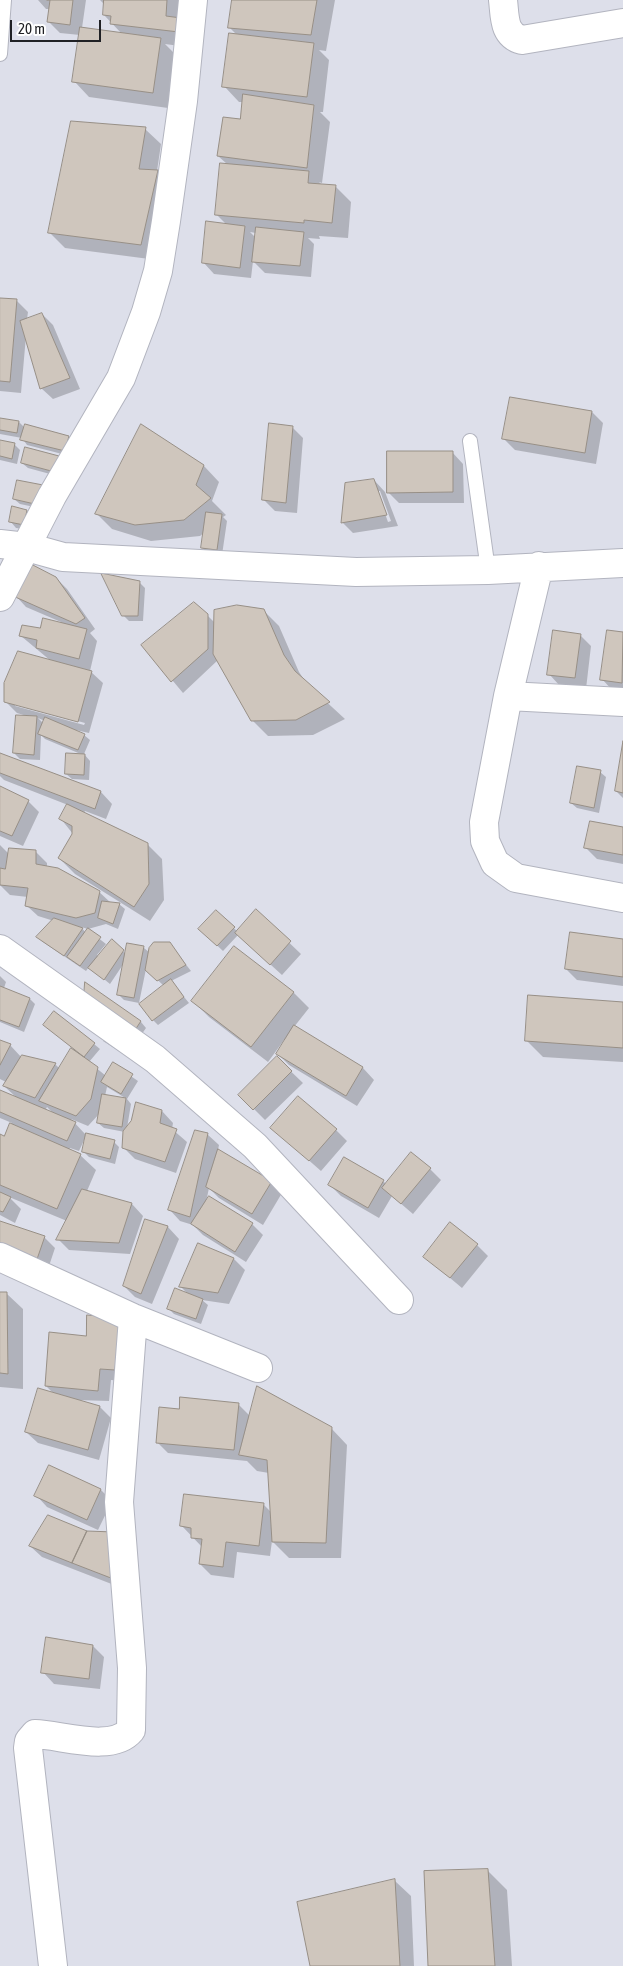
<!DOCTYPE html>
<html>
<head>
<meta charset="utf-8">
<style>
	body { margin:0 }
	#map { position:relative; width:623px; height:1966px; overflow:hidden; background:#dddfea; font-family:"Asap Condensed",sans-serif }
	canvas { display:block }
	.scale { position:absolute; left:10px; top:20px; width:91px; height:22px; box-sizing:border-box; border:2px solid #202125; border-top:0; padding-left:6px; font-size:15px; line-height:18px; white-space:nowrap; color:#202125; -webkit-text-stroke:4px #fff; paint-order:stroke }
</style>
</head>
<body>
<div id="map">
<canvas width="623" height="1966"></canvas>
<div class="scale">20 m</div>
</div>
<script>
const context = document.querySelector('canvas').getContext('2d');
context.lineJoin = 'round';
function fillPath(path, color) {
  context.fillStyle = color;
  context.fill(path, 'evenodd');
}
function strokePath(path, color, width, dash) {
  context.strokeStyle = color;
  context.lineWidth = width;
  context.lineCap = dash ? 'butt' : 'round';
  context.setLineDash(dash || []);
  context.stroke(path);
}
const shadow = new Path2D(`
	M38 0H86L82 28 122 34 104 15 105 5 100 0H180L195 48 165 44 176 55 168 108 89 97 74 81 80 35 60 33 49 22 50 9H46Z
	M233 0H335L326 51 319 50 329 60 323 112H320L330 122 322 183 319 182 322 185 336 187 351 202 348 238 319 236 320 239 308 238 314 244 311 277 265 273 253 261 251 278 214 274 203 262 227 225 217 215 227 164 218 156 241 121 243 102H239L224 86 237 35 230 28ZM250 232 256 233V238Z
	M145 129 161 144 157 171 173 187 157 260 65 248 49 232Z
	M0 299 17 301 28 312 27 319 42 314 53 325 80 389 53 399 41 388 26 336 21 393 0 391Z
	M592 412 603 423 596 464 515 450 504 439Z
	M0 419 19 422 25 428 68 437 74 442 70 456 27 445 22 438 0 434Z
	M142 426 204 466 219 482 212 501 226 515 223 517 227 521 222 555 208 553 202 548 205 532 200 536 151 541 112 529 96 513Z
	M292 427 303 438 297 513 275 511 264 500Z
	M0 441 14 444 20 450 17 464 0 460Z
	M452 452 463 464 464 503H399L388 492Z
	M58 457 61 477 28 468 22 463Z
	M374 480 385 492 398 526 353 533 342 522ZM377 491H380L391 521 388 522Z
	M18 482 44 509 20 504 14 499Z
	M27 511 32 516 30 530 16 528 11 522Z
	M56 578 67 589 95 629 90 633 97 641 90 671 103 683 89 733 71 729 84 735 90 740 84 754 90 761 89 780 72 779 66 774 83 755 45 739 41 735 40 760 20 759 14 753 27 716 17 713 6 702 51 661 21 636 61 622 26 607 15 595ZM15 704 85 723 84 725 15 706ZM38 718 45 721 44 724Z
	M140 583 145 588 143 621H129L123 615Z
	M263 610 279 626 299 672 307 684 345 719 313 735 268 736 252 720 218 660 183 693 143 645 207 615 215 623Z
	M608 631 623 633V692L613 691 602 679Z
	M580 635 591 646 586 689 560 686 549 674Z
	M623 749V798L616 791Z
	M0 754 101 792 112 804 106 819 85 811 84 813 146 843 162 859 164 900 150 921 75 874 59 858 73 834 61 819 68 805 4 780 0 776Z
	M600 772 606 777 599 813 577 808 571 803Z
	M0 788 28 801 39 812 23 846 0 836Z
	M623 828V864L597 859 586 848Z
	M0 845 9 854 36 852 47 863V867L97 890 111 903 119 904 125 909 118 929 106 924 88 929 81 927 86 933 88 930 106 944 97 955 99 957 112 941 126 954 128 944 144 948 150 953 170 944 191 971 171 981 189 1003 158 1025 153 1020 164 986 146 969 139 1003 124 1000 118 994 124 963 110 984 89 967 86 971 43 942 38 937 54 921 38 916 26 905 28 897 10 895 0 885Z
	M256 911 301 954 282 975 238 935 223 951 206 935 216 912 238 932Z
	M623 940V986L577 980 566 969Z
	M0 976 6 982 4 988 30 999 35 1004 24 1032 0 1022Z
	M86 984 141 1022 146 1028 139 1038Z
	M293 992 309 1008 294 1027 363 1068 374 1080 357 1106 289 1065 278 1054 286 1041 284 1040 268 1062 209 1017 193 1001Z
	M623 1003V1062L543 1057 527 1041Z
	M107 1034 138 1055 134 1061 103 1041Z
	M0 1041 10 1045 22 1058 55 1064 60 1069 73 1048 94 1044 100 1049 89 1062 106 1076 113 1064 138 1081 127 1099 107 1087 105 1096 127 1099 131 1104 127 1128 162 1111 173 1123 172 1129 187 1142 176 1173 135 1159 123 1147 125 1132 104 1128 98 1123 100 1113 88 1126 71 1119 86 1135 114 1142 119 1147 115 1164 89 1157 83 1151 86 1136 79 1151 70 1148 69 1150 80 1155 96 1170 87 1191 132 1204 143 1216 130 1254 69 1250 58 1239 67 1221 9 1197 21 1209 15 1223 0 1215V1135L4 1137 12 1123 0 1118V1091L17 1098 4 1086 6 1082 0 1079ZM47 1107 54 1114 45 1111Z
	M277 1058 303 1083 265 1120 240 1095Z
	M272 1128 336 1130 347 1141 321 1171Z
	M207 1134 219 1145 218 1150 271 1182 282 1193 263 1225 219 1198 209 1188 206 1202 252 1224 263 1235 246 1262 203 1235 193 1225 180 1221 169 1209Z
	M430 1169 441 1180 413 1214 392 1196 379 1218 341 1196 330 1185 383 1181 386 1184Z
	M146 1221 168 1227 179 1239 152 1304 135 1297 124 1286Z
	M0 1222 44 1237 55 1248 46 1275Z
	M198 1245 234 1259 245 1270 229 1304 202 1300 208 1305 201 1324 174 1314 168 1308 188 1294 181 1287Z
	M477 1245 488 1256 462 1288 425 1257Z
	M0 1294H7L23 1309V1389L0 1387Z
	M120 1320 126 1381 111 1380 109 1401 75 1400 100 1407 111 1418 99 1460 38 1443 26 1432 54 1394 46 1386 87 1337Z
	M238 1404 251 1417 331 1428 347 1445 341 1558H289L272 1541 270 1556 237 1552 234 1578 211 1575 200 1564 202 1547 182 1526 264 1505 271 1512 269 1473 257 1471 247 1461 168 1453 157 1442 181 1410Z
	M101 1490 112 1501 98 1530 47 1507 36 1495Z
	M87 1533 127 1590 42 1557 30 1546Z
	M93 1646 104 1657 100 1689 54 1684 43 1672Z
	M487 1870 507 1890 512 1966H429Z
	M395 1881 411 1896 414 1966H312Z`);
const building = new Path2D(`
	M47 0H73L70 25 47 22 50 0Z
	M104 0H167L166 16 181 18 179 32 110 24 111 16 103 15Z
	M232 0H317L311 35 228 28Z
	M80 27 161 38 153 93 72 82Z
	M229 33 314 43 307 97 222 87Z
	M243 94 314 105 307 168 217 156 223 117 240 119Z
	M71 121 146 127 139 169 158 170 141 245 48 233Z
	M220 163 309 171 308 183 336 185 332 223 304 220V223L215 215Z
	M206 221 245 226 240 268 202 263Z
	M256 227 304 232 300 266 252 262Z
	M0 298 17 299 10 382 0 381Z
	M42 313 70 378 40 389 20 321Z
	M510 397 592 411 585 453 502 439Z
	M0 418 19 421 17 433 0 430Z
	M269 423 293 426 286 503 262 500Z
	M25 424 69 436 65 451 20 440Z
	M141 424 204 465 196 485 211 498 184 520 135 525 95 514Z
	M0 440 15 443 12 459 0 456Z
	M25 447 59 456 55 472 21 463Z
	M387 451H453V492L387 493Z
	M374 479 387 515 341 523 345 483Z
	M17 480 43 485 39 505 13 499Z
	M12 506 27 510 24 525 9 522Z
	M206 512 222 514 217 550 201 548Z
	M27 562 56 577 85 618 76 624 13 596Z
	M101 573 140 581 138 616H122Z
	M194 602 208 614V649L171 682 141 645Z
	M237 605 264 609 284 655 295 671 330 702 296 720 251 721 213 654 214 610Z
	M43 618 87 629 79 659 36 648 37 640 19 636 22 625 40 628Z
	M553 630 581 634 575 678 547 675Z
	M607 630 623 632 622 683 600 680Z
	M18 651 92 671 78 722 4 702V683Z
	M16 715 37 716 34 755 13 753Z
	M45 717 85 734 78 750 38 734Z
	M623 741V793L615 791Z
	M0 753 101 791 95 809 0 773Z
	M66 753 85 754 84 775 65 774Z
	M577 766 601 770 594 808 570 803Z
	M0 786 29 800 12 836 0 831Z
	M67 804 148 843 149 884 134 907 58 858 72 834V826L59 819Z
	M590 821 623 827V855L584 848Z
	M9 848 36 850V864L58 868 100 891 95 913 76 918 25 906 28 888 0 885V868L5 869Z
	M102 901 120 903 113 924 98 918Z
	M256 909 291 941 270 965 235 933Z
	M216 910 235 927 217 946 198 929Z
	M54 918 83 928 64 956 36 937Z
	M88 928 101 937 80 966 67 957Z
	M570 932 623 939V977L565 969Z
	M112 939 124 950 104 980 88 968Z
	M154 942H170L186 965 157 981 145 970 149 948Z
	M127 943 144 946 134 998 117 995Z
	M234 946 294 992 251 1047 191 1001Z
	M171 979 184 997 152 1021 139 1004Z
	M85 982 141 1021 133 1033 84 996Z
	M0 986 30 998 19 1027 0 1020Z
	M528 995 623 1002V1048L525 1041Z
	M54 1011 95 1043 84 1057 43 1025Z
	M294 1025 363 1067 346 1096 276 1054Z
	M0 1040 11 1044 0 1065Z
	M71 1048 98 1067 91 1099 76 1116 39 1101Z
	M22 1055 56 1063 35 1098 3 1086Z
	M277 1056 292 1071 253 1110 238 1095Z
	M113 1062 133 1074 121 1094 101 1082Z
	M0 1090 76 1122 67 1141 0 1112Z
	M102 1094 126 1098 122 1127 97 1123Z
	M298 1096 337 1129 309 1161 270 1128Z
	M136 1102 162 1110 160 1123 177 1129 165 1162 122 1148 123 1131 131 1121Z
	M10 1123 81 1154 57 1209 0 1185V1134L4 1136Z
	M195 1130 208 1133 190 1217 168 1210Z
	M86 1133 115 1140 110 1159 82 1152Z
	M218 1149 272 1181 252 1214 206 1187Z
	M411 1152 431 1168 401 1204 382 1188Z
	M344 1157 384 1180 368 1208 328 1185Z
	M82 1189 132 1203 119 1243 56 1240Z
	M0 1192 11 1197 3 1212 0 1211Z
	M209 1196 253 1223 235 1252 191 1224Z
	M145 1219 168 1226 141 1294 123 1286Z
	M0 1221 45 1236 35 1265 0 1253Z
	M450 1222 478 1244 450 1278 423 1257Z
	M198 1243 234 1258 218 1293 179 1287Z
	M175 1288 203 1299 196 1319 167 1309Z
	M0 1292H7L8 1374 0 1373Z
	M87 1315 120 1318 115 1370 100 1369 98 1391 45 1386 49 1332 86 1336Z
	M257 1386 332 1427 326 1543 272 1542 267 1460 239 1455Z
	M38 1388 100 1406 88 1450 25 1432Z
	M180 1397 239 1403 234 1450 156 1443 159 1407 179 1409Z
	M49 1465 101 1489 87 1520 34 1496Z
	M184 1494 264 1503 259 1546 226 1542 223 1567 199 1564 202 1539 191 1538V1528L180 1526Z
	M48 1515 87 1531 72 1563 29 1546Z
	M87 1531 114 1532 116 1580 72 1563Z
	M46 1637 93 1645 89 1679 41 1673Z
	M488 1869 495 1966H428L424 1871Z
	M395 1879 400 1966H310L297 1902Z`);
const service = new Path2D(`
	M0 54 4 0
	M470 441 488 570`);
const minor = new Path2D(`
	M503 0C505 16 503 35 522 40L623 23
	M0 544 27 547 63 557 356 572 488 570 623 563
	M539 566 508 696 484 822 485 841 495 863 516 878 623 898
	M508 696 623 702
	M0 949 155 1059 255 1146 399 1300
	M0 1257 133 1318 258 1368
	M53 1966 28 1748 29 1741 35 1734C62 1735 112 1753 131 1730L132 1668 119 1502 133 1318`);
const secondary = new Path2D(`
	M0 597 52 496 121 378 146 312 158 271 166 221 183 101 193 0`);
fillPath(shadow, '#0003');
fillPath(building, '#cfc6bd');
strokePath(building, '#978f86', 1);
strokePath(service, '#b2b4bf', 16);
strokePath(minor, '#b2b4bf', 30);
strokePath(secondary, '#b2b4bf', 30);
strokePath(service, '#fff', 14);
strokePath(minor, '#fff', 28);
strokePath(secondary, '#fff', 28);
</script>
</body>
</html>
